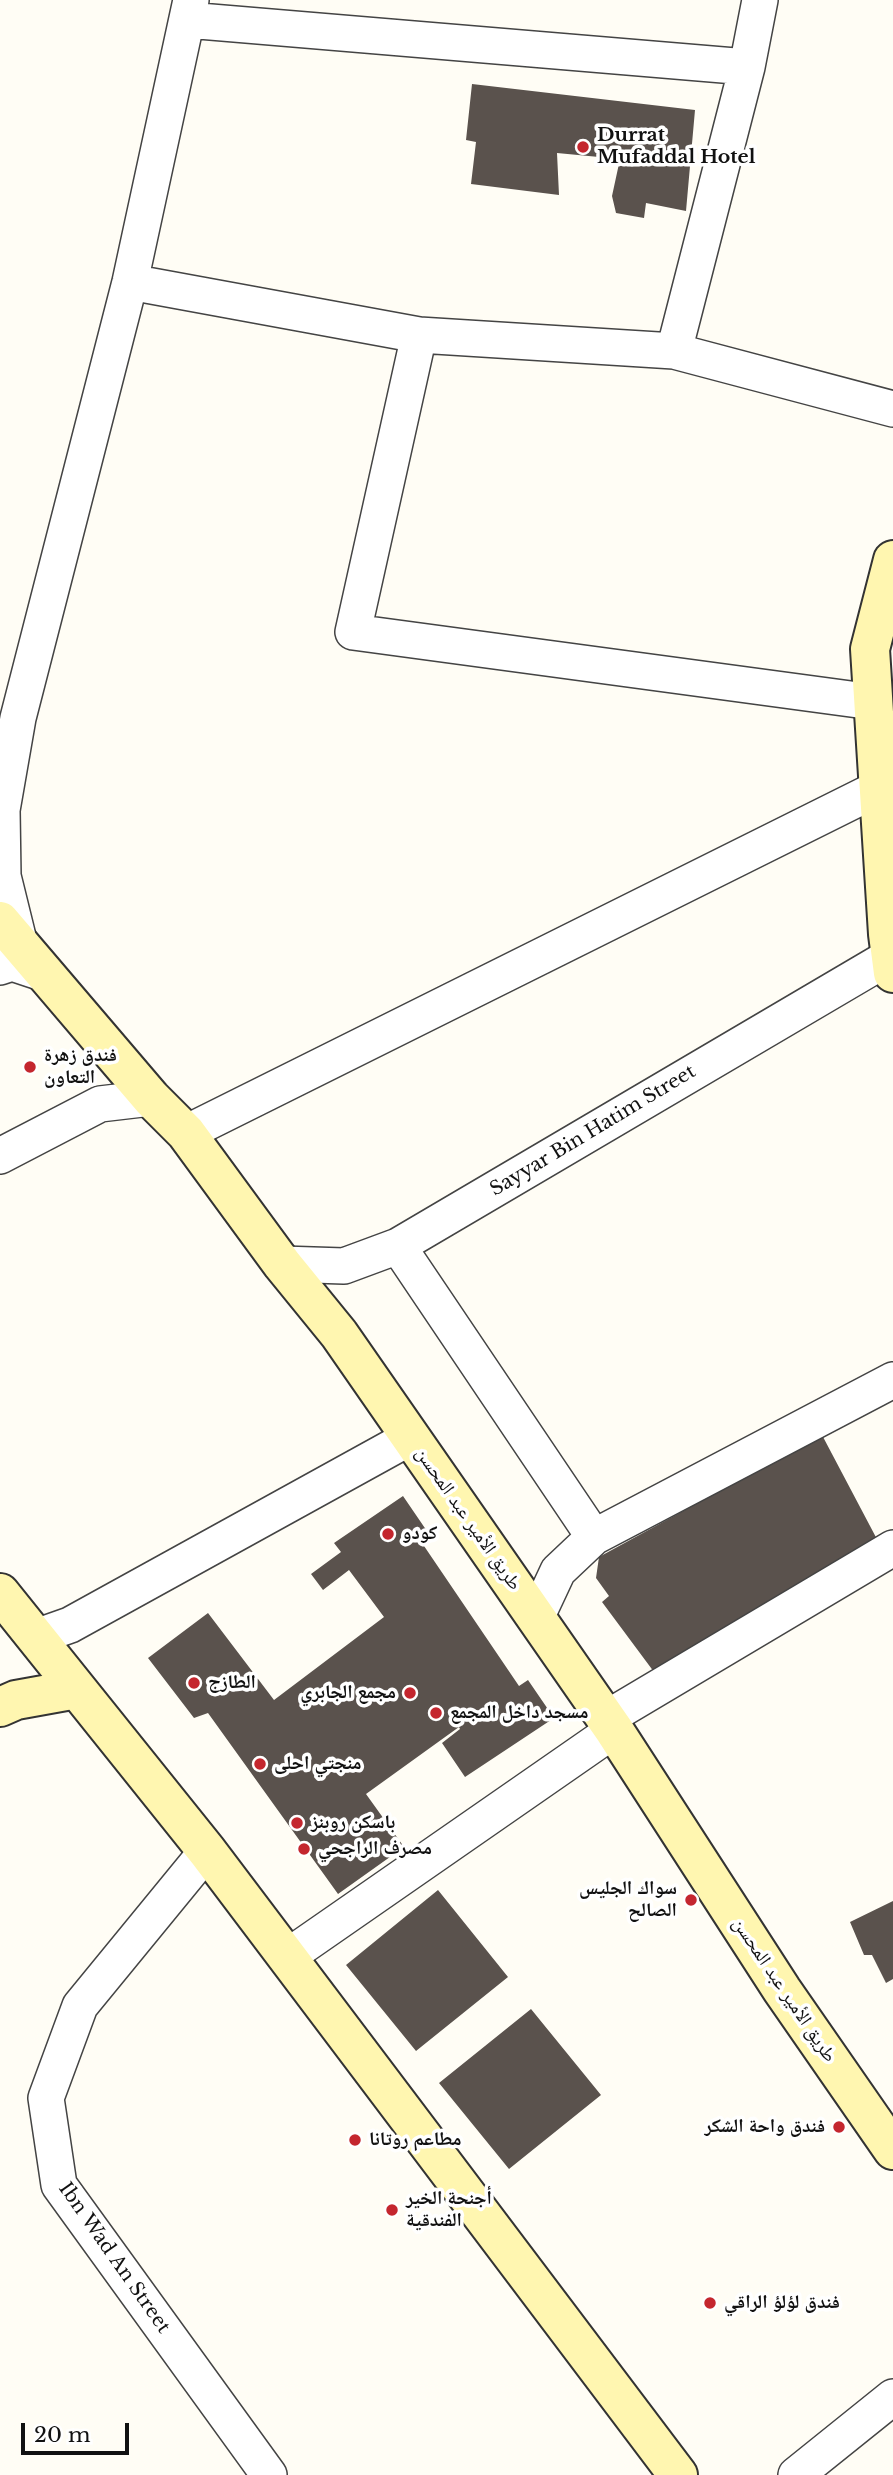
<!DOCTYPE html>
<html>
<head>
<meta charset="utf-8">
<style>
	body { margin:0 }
	#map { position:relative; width:893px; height:2475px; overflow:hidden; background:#fffdf5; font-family:"Libre Baskerville",serif }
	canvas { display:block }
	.scale { position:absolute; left:21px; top:2423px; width:108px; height:32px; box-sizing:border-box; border:4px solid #111; border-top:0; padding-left:9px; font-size:21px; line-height:24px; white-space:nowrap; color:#111; -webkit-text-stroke:5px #fff; paint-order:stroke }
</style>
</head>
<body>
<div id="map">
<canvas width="893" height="2475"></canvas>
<div class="scale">20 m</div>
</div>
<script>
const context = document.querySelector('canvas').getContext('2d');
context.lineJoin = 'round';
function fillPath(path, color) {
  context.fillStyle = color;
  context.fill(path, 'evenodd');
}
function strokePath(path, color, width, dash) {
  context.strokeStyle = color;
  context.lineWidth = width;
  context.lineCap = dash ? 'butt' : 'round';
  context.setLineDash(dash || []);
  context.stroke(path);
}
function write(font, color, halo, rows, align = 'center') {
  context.font = font + ' "Libre Baskerville","Noto Naskh Arabic",serif';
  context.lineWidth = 7;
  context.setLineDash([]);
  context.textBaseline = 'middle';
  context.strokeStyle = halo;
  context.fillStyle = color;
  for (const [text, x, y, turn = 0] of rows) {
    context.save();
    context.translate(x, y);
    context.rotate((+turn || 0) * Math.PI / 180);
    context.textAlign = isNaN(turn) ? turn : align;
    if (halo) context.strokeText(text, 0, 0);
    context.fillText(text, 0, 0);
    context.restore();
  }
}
const building = new Path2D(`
	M472 84 695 110 686 211 646 203 644 218 616 213 612 196 620 159 557 153 559 195 471 184 476 142 466 140Z
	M822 1435 879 1543 654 1672 602 1602 609 1596 596 1578 599 1557Z
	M403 1496 431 1537 422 1543 519 1686 528 1680 554 1718 465 1777 442 1743 460 1729 459 1727 366 1794 404 1847 338 1894 208 1713 194 1718 148 1658 208 1613 274 1700 384 1617 349 1570 323 1590 311 1574 341 1552 334 1543Z
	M438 1890 508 1977 416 2051 346 1965Z
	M893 1901V1979L886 1983 872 1955H864L850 1922Z
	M531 2009 601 2095 509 2169 439 2083Z`);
const minor = new Path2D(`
	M187 20 747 67
	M130 282 419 335 674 351 893 409
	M419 335 353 632 873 702
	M674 351 747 67 760 0
	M20 945 3 876 2 810 18 718 130 282 191 0
	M0 967 12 963 45 974
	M186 1133 879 788
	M0 1156 100 1104 151 1098
	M398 1246 594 1537
	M282 1264 344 1266 398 1246 891 956
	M536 1618 558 1571 594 1537 893 1380
	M36 1637 70 1625 411 1437
	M607 1718 893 1548
	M207 1851 80 2006 46 2098 59 2185 269 2475
	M287 1957 614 1730
	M796 2475 893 2397`);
const secondary = new Path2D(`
	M893 560 870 649 888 934 893 973
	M0 921 151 1098 186 1133 282 1264 339 1334 614 1730 782 1990 893 2150
	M0 1593 207 1851 678 2475
	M0 1707 16 1700 77 1689`);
const markers = [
	[583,147,7,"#c4262e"],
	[30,1067,7,"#c4262e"],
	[388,1534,7,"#c4262e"],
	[194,1683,7,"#c4262e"],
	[410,1693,7,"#c4262e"],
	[436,1713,7,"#c4262e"],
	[260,1764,7,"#c4262e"],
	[297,1823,7,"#c4262e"],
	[304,1849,7,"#c4262e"],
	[691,1900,7,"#c4262e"],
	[839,2127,7,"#c4262e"],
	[355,2140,7,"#c4262e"],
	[392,2210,7,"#c4262e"],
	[710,2303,7,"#c4262e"]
];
const poiNames = [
	["Durrat",597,136],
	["Mufaddal Hotel",597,158],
	["فندق زهرة",44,1056],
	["التعاون",44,1078],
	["كودو",402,1534],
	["الطازج",208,1683],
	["مجمع الجابري",396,1693,"right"],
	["مسجد داخل المجمع",450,1713],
	["منجتي احلى",274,1764],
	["باسكن روبنز",311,1823],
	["مصرف الراجحي",318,1849],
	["سواك الجليس",677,1889,"right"],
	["الصالح",677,1911,"right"],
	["فندق واحة الشكر",825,2127,"right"],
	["مطاعم روتانا",369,2140],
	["أجنحة الخير",406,2199],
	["الفندقية",406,2221],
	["فندق لؤلؤ الراقي",724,2303]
];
const streetNames = [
	["Sayyar Bin Hatim Street",593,1131,-31],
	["طريق الأمير عبد المحسن",468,1519,55],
	["طريق الأمير عبد المحسن",784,1990,56],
	["Ibn Wad An Street",114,2258,55]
];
fillPath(building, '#5a524d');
strokePath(minor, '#444', 38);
strokePath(secondary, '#333', 42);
strokePath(minor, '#fff', 35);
strokePath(secondary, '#fff6b0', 38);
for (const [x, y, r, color] of markers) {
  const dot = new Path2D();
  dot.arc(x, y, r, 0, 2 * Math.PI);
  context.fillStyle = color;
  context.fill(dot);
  strokePath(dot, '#fff', 2.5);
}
write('bold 19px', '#111', '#fff', poiNames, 'left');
write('19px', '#111', '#fff', streetNames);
</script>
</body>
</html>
